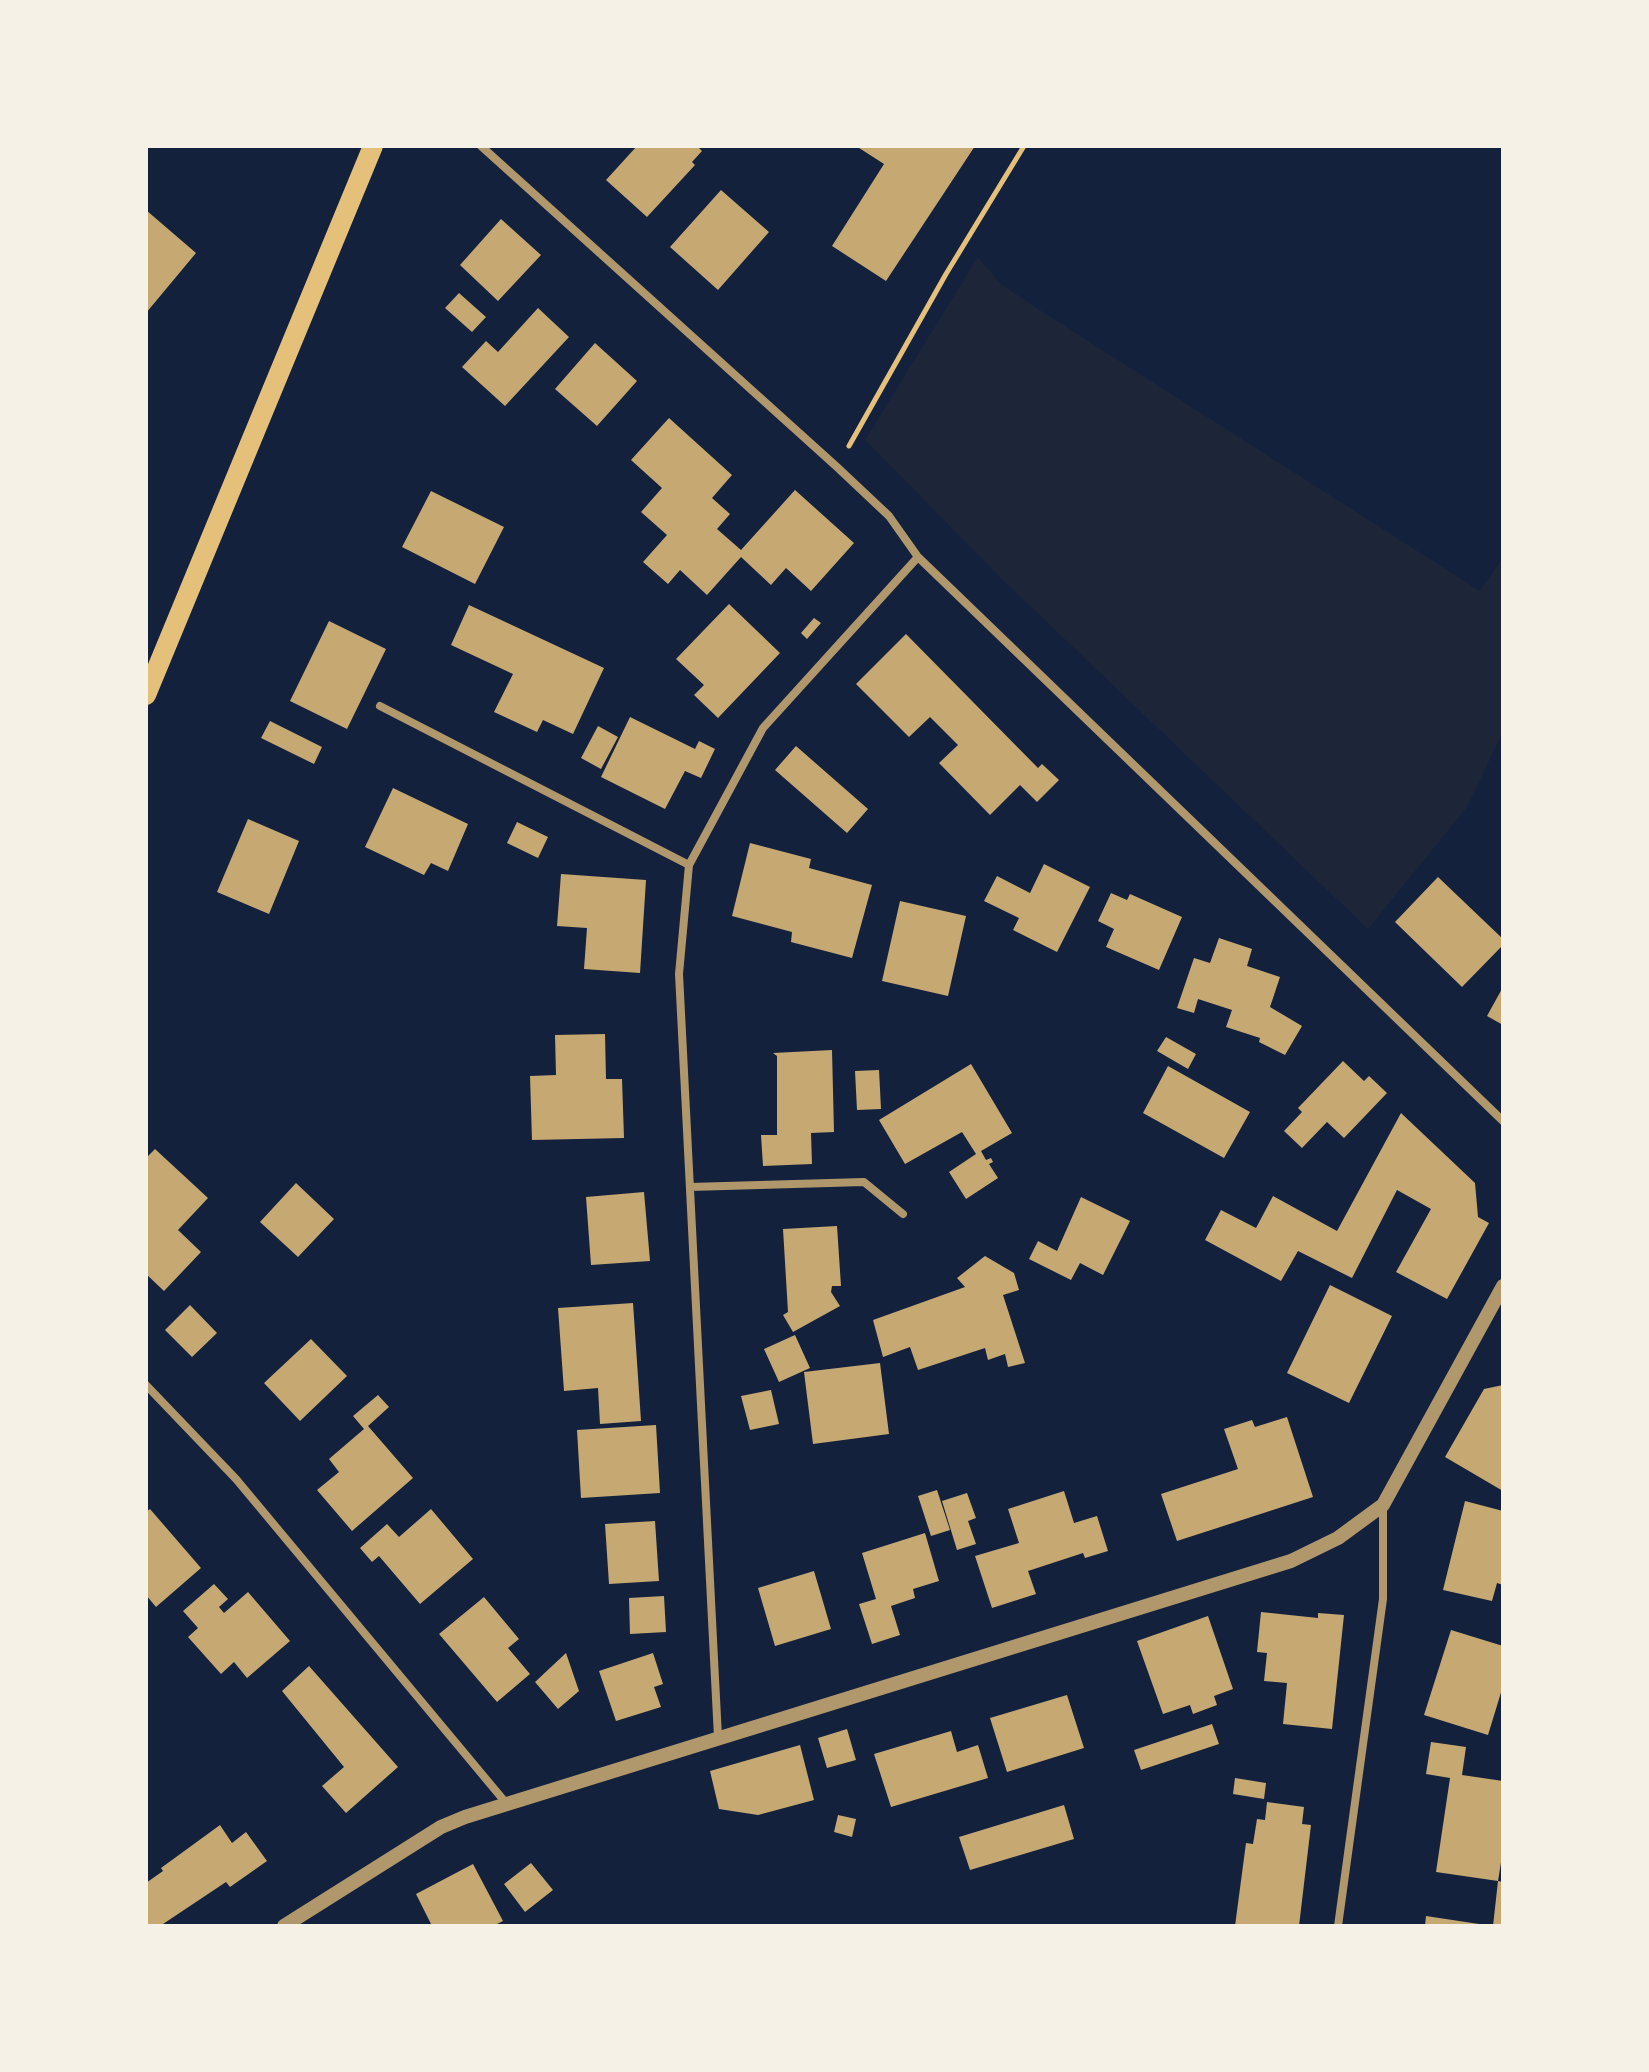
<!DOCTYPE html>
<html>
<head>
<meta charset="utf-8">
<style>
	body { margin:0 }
	#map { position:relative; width:1649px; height:2072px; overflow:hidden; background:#14213d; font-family:Manrope,sans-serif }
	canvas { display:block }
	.frame { position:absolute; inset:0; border:148px solid #f6f1e7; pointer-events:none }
</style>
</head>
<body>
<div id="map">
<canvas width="1649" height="2072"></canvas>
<div class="frame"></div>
</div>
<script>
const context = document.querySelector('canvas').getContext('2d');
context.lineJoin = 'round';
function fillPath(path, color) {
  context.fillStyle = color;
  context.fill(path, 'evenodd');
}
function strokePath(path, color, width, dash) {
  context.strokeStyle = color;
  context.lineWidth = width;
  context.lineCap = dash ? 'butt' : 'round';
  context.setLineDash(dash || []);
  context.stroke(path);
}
const green = new Path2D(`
	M978 257 1001 284 1041 311 1480 591 1503 557V732L1467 807 1368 929 1005 582 865 440Z`);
const building = new Path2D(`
	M637 146H697L702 151 692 162 695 165 647 217 606 180Z
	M856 146H975L886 281 832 246 884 164Z
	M721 190 769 232 718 290 670 247Z
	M146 210 196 253 146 313Z
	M501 219 541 255 498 301 460 265Z
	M459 293 486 317 472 332 445 308Z
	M538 308 569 337 505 406 462 367 486 341 498 352Z
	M595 343 637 381 597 426 555 389Z
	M669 418 732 475 712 498 730 514 717 529 741 550 795 490 854 543 811 591 786 568 771 585 741 557 707 595 680 570 668 584 643 562 667 535 641 512 662 488 631 460Z
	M431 491 504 527 475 584 402 547Z
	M729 604 780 653 718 718 694 695 704 685 676 659Z
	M469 605 604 668 573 734 543 720 537 732 494 712 513 674 451 645Z
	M814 618 821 623 807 639 801 633Z
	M329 621 386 649 347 729 290 701Z
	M906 634 1038 768 1042 764 1059 780 1037 802 1020 785 990 815 939 763 958 745 930 717 909 737 856 684Z
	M630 717 695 749 699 741 715 749 701 778 685 771 665 809 601 777Z
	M270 721 322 747 314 764 261 738Z
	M598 726 618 737 601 769 581 758Z
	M796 746 868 809 847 833 775 770Z
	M393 788 468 824 448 871 431 863 424 875 365 847Z
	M248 819 299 841 269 914 217 892Z
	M517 822 548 837 538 858 507 843Z
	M750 843 811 859 809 868 872 885 852 958 791 942 792 932 732 916Z
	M1044 864 1090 887 1057 952 1013 930 1019 918 984 901 997 876 1030 893Z
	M561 874 646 880 640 973 584 969 587 928 557 926Z
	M1438 877 1503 939V945L1462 987 1395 922Z
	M1111 893 1127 900 1130 894 1182 917 1159 970 1106 947 1114 929 1098 921Z
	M900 901 966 916 948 996 882 981Z
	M1219 938 1252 949 1247 966 1280 977 1270 1007 1302 1026 1285 1055 1259 1042 1260 1038 1226 1027 1232 1010 1198 999 1194 1013 1177 1008 1194 958 1210 963Z
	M1503 987V1025L1487 1016Z
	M605 1034 606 1079H622L624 1138 532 1140 530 1076 556 1075 555 1035Z
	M1166 1037 1196 1054 1188 1069 1157 1051Z
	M832 1050 834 1132 811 1133 812 1164 763 1166 761 1135H777V1056L773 1053Z
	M1343 1061 1364 1081 1369 1076 1387 1093 1344 1138 1327 1122 1302 1148 1284 1131 1302 1112 1298 1108Z
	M971 1064 1012 1133 981 1151 986 1160 991 1158 993 1162 989 1164 998 1178 966 1199 949 1172 976 1154 962 1132 905 1164 879 1120Z
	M1168 1066 1250 1112 1224 1158 1143 1113Z
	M879 1070 881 1109 857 1110 855 1071Z
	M1401 1113 1475 1183 1478 1217 1489 1223 1447 1299 1396 1272 1431 1209 1397 1190 1352 1278 1298 1251 1281 1281 1205 1240 1221 1210 1256 1228 1273 1196 1337 1231Z
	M155 1149 208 1198 178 1230 201 1252 164 1291 146 1274V1158Z
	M296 1183 334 1219 298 1257 260 1222Z
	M644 1192 650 1261 591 1265 586 1197Z
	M1081 1197 1130 1221 1103 1275 1080 1263 1071 1280 1029 1259 1038 1241 1057 1251Z
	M837 1226 841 1286H832L831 1292 840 1306 793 1332 783 1315 788 1312 783 1229Z
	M985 1256 1014 1273 1019 1290 1003 1295 1025 1363 1008 1367 1005 1354 988 1360 985 1348 918 1370 910 1347 883 1357 873 1320 965 1287 957 1278Z
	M1330 1285 1392 1316 1349 1403 1287 1373Z
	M633 1303 641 1421 600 1424 598 1388 564 1391 558 1308Z
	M190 1305 217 1333 192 1357 165 1330Z
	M795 1335 810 1368 779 1382 764 1349Z
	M311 1339 347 1376 300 1421 264 1383Z
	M880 1363 889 1434 813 1444 804 1372Z
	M1503 1385V1491L1445 1457 1484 1389Z
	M771 1390 779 1424 750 1430 741 1396Z
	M378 1395 389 1407 368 1426 413 1478 352 1531 317 1490 339 1472 329 1459 364 1429 353 1416Z
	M1287 1417 1313 1497 1177 1541 1161 1494 1238 1469 1224 1429 1252 1420 1255 1427Z
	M656 1425 660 1493 581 1498 577 1430Z
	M937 1490 950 1530 931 1536 918 1496Z
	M1064 1491 1074 1523 1097 1516 1108 1551 1085 1558 1083 1553 1028 1571 1036 1594 992 1608 975 1556 1019 1543 1008 1509Z
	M967 1493 976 1518 968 1521 976 1544 957 1550 942 1501Z
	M1465 1501 1503 1511V1585L1497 1583 1492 1601 1443 1590Z
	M150 1509 201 1568 156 1607 146 1595V1512Z
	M431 1509 473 1559 420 1604 379 1556 372 1562 360 1548 387 1524 399 1537Z
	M655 1521 659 1581 609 1584 605 1524Z
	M925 1533 939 1581 913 1589 915 1598 891 1606 900 1635 872 1644 859 1604 876 1599 862 1553Z
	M814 1571 831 1629 775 1646 758 1588Z
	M214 1584 228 1599 219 1607 224 1613 248 1592 290 1641 247 1678 234 1662 221 1674 188 1637 198 1628 183 1611Z
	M664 1596 666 1632 630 1634 629 1598Z
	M484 1597 519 1639 508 1648 530 1674 497 1702 439 1634Z
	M1261 1612 1318 1618V1613L1344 1615 1332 1729 1283 1724 1287 1683 1264 1681 1267 1653 1257 1652Z
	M1208 1616 1233 1689 1214 1696 1217 1705 1193 1714 1190 1705 1163 1714 1137 1641Z
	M1451 1630 1503 1646V1686L1488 1735 1424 1715Z
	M566 1653 579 1691 558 1709 535 1682Z
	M653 1653 663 1684 654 1687 661 1707 616 1721 599 1671Z
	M309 1666 398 1767 346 1813 322 1786 344 1767 282 1691Z
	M1067 1695 1084 1748 1007 1772 990 1718Z
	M1212 1724 1219 1744 1141 1770 1134 1750Z
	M847 1729 856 1760 827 1768 818 1738Z
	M951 1731 957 1752 978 1745 988 1778 891 1807 874 1754Z
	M1431 1742 1466 1747 1462 1775 1503 1781V1850L1498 1881 1503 1882V1926H1493L1498 1881 1436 1872 1450 1778 1426 1774Z
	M800 1745 814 1800 758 1815 719 1809 710 1771Z
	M1235 1778 1266 1783 1264 1799 1233 1794Z
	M1267 1802 1304 1807 1302 1824 1311 1825 1299 1926H1235L1246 1843 1253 1844 1257 1819 1265 1820Z
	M1064 1805 1074 1839 970 1870 959 1837Z
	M838 1815 856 1819 852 1837 834 1832Z
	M220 1825 232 1843 246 1832 267 1861 230 1887 226 1882 160 1926H146V1883L163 1871 161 1868Z
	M531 1863 553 1890 525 1912 504 1884Z
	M473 1864 503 1921 493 1926H432L416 1894Z
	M1426 1916 1479 1924V1926H1425Z`);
const path = new Path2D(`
	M849 446 946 274 1024 146`);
const minor = new Path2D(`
	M481 146 837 467 889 516 918 557 1503 1121
	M380 706 689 865
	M690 1187 864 1182 903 1214
	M146 1385 236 1479 506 1803
	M718 1737 679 974 689 865 763 728 918 557
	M1338 1926 1383 1599V1506`);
const tertiary = new Path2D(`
	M284 1926 441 1827 465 1817 1291 1561 1338 1538 1383 1505 1503 1286`);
const primary = new Path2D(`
	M146 695 373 146`);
fillPath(green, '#1d2539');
fillPath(building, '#c6a872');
strokePath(path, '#e5c07b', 5);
strokePath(minor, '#b1986c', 8);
strokePath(tertiary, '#b1986c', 14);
strokePath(primary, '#e5c07b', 20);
</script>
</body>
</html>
